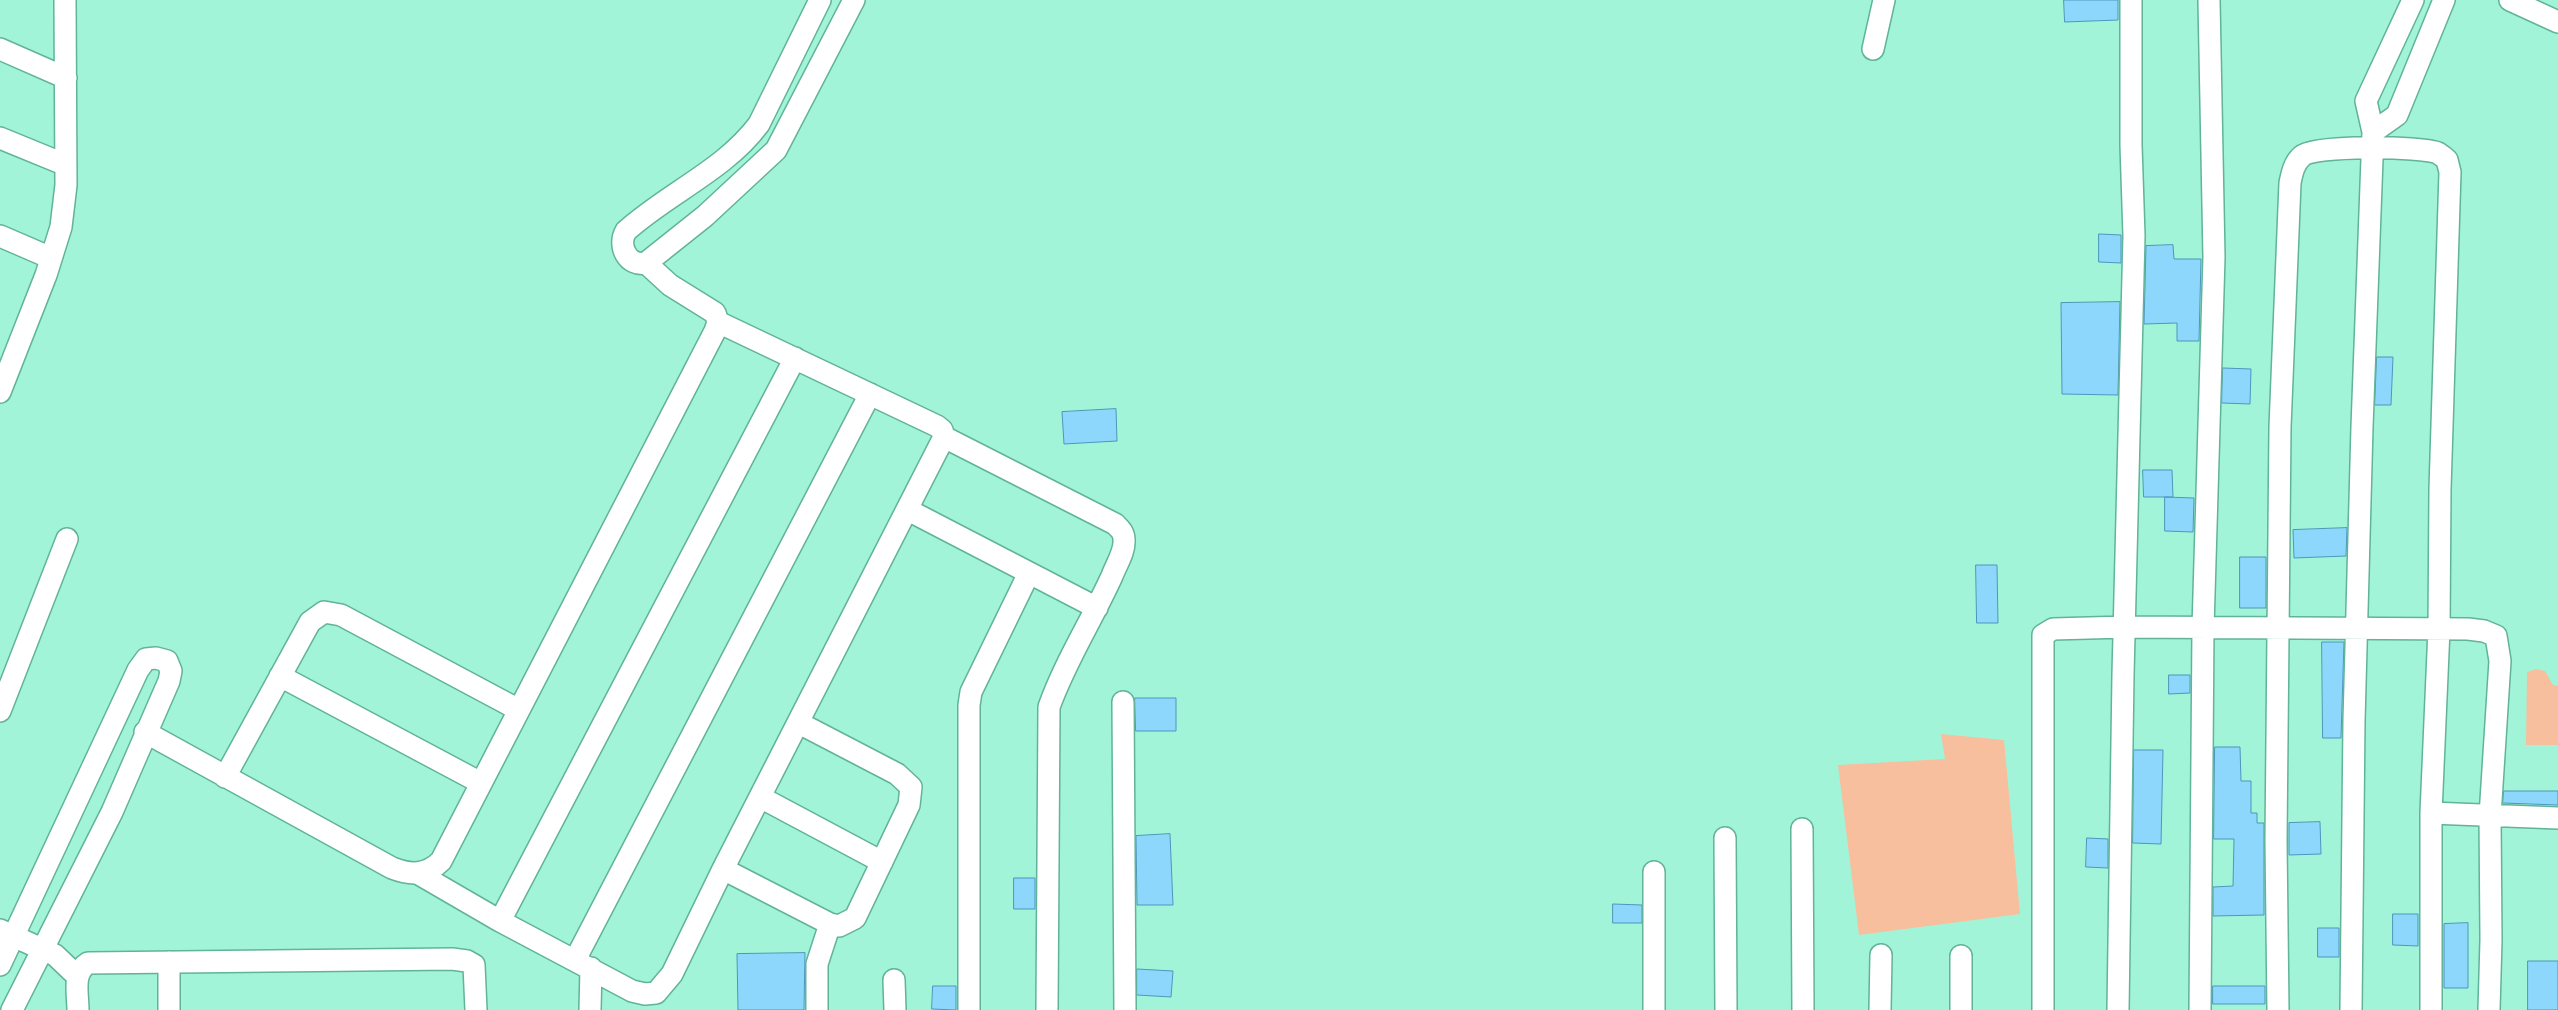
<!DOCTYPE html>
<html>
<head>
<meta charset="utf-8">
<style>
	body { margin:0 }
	canvas { display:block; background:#a1f4d8 }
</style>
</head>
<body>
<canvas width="2558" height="1010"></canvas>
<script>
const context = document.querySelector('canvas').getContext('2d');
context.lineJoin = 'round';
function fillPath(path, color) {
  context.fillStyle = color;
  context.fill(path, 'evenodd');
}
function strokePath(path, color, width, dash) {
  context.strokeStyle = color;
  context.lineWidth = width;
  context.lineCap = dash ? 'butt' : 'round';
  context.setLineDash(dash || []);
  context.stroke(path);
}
const green = new Path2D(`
	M2536 669 2545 671 2553 685 2558 686V745H2526L2527 672Z
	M1941 734 2004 740 2020 914 1859 935 1838 765 1945 759Z`);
const building = new Path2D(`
	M2064 0H2118V20L2065 22Z
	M2099 234 2121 235V263L2099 262Z
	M2173 245 2174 259H2201L2199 341H2177V323L2144 324 2146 246Z
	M2120 302 2118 395 2062 394 2061 303Z
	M2377 357H2393L2391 405H2375Z
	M2223 368 2251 369 2250 404 2222 403Z
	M1116 409 1117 441 1064 444 1062 412Z
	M2143 470H2172L2173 497H2144Z
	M2165 497 2194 498 2193 532 2165 531Z
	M2347 528 2346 556 2294 558 2293 530Z
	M2240 557H2266V608H2240Z
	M1976 565H1997L1998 623H1977Z
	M2322 642H2344L2341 738H2323Z
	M2169 675H2190V693L2169 694Z
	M1135 698H1176V731H1136Z
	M2215 747H2240L2241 781H2251V813H2257V823H2264V915L2213 916V887L2233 886 2234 839H2214Z
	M2134 750H2163L2161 844 2133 843Z
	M2504 791H2558V805L2503 803Z
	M2320 822 2321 854 2289 855V823Z
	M1170 834 1173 905H1137L1136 836Z
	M2087 838 2108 839V868L2086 867Z
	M1014 878H1035V909H1014Z
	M1613 904 1642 905V923H1613Z
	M2393 914H2418V946L2393 945Z
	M2468 923V988H2444V924Z
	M2318 928H2339V957H2318Z
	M805 953 804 1010H738L737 954Z
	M2528 961H2558V1010H2528Z
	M1137 969 1173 971 1171 997 1137 995Z
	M933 986H956V1010L932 1009Z
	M2213 986H2265V1004H2213Z`);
const minor = new Path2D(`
	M820 0 759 124C725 170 668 193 626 231 617 246 628 267 646 263L705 216 776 150 854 0
	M2413 0 2366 101 2373 132 2397 115 2444 0
	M2510 0 2558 22
	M0 49 66 78
	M1873 49 1884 0
	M0 138 66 165
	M0 236 51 258
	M0 392 46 275 61 227 66 185 65 0
	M944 437 1115 524C1120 529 1124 532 1124 540 1125 552 1116 565 1112 576 1092 620 1065 662 1049 707L1047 1010
	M908 510 1097 608
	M280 676 481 783
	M1123 702 1125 1010
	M0 711 67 539
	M145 732 392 868C410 875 426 876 441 861L715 331 718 322 715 313 670 285 646 263
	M225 777 310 622 324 612 341 615 519 710
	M760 797 882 862
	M2431 813 2558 818
	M1802 829 1803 1010
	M1725 838 1726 1010
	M723 869 830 924 839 926 855 918 909 805 911 787 897 774 799 723
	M419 874 500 921 632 991 645 994 656 993 672 974 723 869 944 437 942 430 937 426 718 322
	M500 921 795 358
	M0 930 55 955 77 976
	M575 960 870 394
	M0 965 138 670 146 659 156 658 167 661 171 671 169 681 112 812 12 1010
	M894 980 895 1010
	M78 1010C78 993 72 973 88 963L452 959 467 961 474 965 476 1010
	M169 1010V962
	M590 1010 591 968
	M817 1010V964L830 924
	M969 1010V705L971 692 1029 573
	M1654 1010V872
	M1880 1010 1881 955
	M1961 1010V956
	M2043 1010V635L2053 629 2125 627 2468 629 2484 631 2496 636 2500 661 2490 816 2491 940 2489 1010
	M2118 1010 2123 675 2134 236 2131 145V0
	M2200 1010 2203 628 2214 257 2209 0
	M2278 1010 2276 840 2280 427 2290 183C2292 173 2294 163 2302 156 2313 145 2422 146 2438 153 2441 155 2445 158 2447 160L2450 172 2440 489 2439 629 2431 813V1010
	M2351 1010 2354 721 2362 427 2373 132`);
fillPath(green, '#f7bf9e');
fillPath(building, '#8dd7fc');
strokePath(building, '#4d97ba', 1);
strokePath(minor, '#61b399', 24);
strokePath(minor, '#fff', 21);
</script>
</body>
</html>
